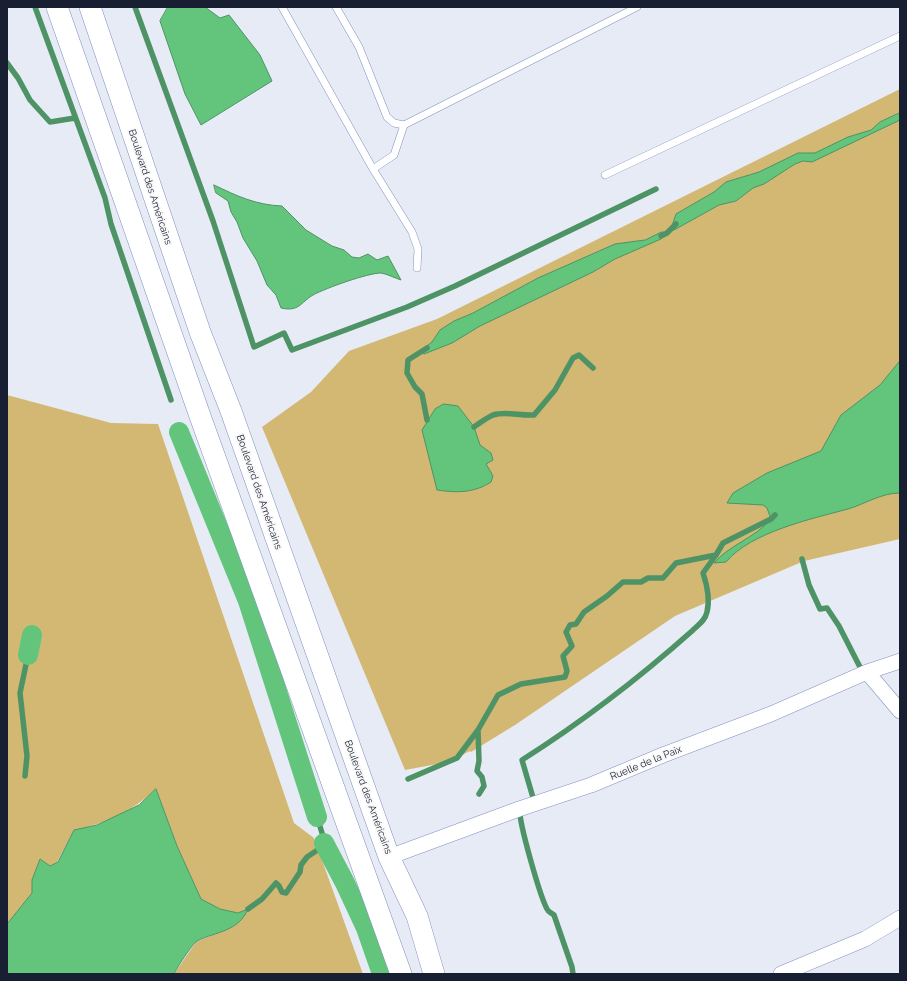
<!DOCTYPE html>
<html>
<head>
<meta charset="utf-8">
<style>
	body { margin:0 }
	#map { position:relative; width:907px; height:981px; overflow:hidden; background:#e7ebf5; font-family:Raleway,sans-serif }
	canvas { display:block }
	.frame { position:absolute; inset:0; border:8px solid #191f32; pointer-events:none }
</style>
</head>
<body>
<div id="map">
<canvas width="907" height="981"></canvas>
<div class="frame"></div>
</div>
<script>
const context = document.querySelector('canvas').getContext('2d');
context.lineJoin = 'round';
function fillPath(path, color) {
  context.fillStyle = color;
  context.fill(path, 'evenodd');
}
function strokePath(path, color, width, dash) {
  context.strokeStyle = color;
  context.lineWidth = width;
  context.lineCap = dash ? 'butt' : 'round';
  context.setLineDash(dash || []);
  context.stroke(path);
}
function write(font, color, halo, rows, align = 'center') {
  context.font = font + ' Raleway,sans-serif';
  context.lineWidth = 3.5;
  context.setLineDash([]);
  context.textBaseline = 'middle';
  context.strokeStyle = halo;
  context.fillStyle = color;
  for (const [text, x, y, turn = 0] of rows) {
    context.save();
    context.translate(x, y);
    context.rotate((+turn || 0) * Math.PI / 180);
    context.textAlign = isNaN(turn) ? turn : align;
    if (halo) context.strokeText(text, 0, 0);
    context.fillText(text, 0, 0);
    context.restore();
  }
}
const green = new Path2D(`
	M900 89V539L804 561 675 616 515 725 471 752 470 751 448 762 405 770 262 427 311 392 349 351 437 319Z
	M7 395 111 423 158 424 294 823 314 838 363 974H174L196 942 234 926 247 910 238 913 220 909 201 899 177 846 156 789C131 812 107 823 74 830L57 862 50 866 40 859 32 880V893L7 924Z`);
const water = new Path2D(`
	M168 7H205L220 18 229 15 260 55 272 81 201 125 185 94 160 21Z
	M900 113V120L812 162 803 161 795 164 764 184 753 188 736 201 719 205 674 230 671 229 676 214 714 192 726 182 759 172 798 153H815L848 137 871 130 880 122Z
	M214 185C237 196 256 205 282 206L306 230 332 246 344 250 352 257 359 258 368 254 377 260 388 256 401 280C395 278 387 274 381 273 368 273 326 288 313 295 300 303 299 312 281 308L276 295 267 285 257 261 243 238 237 222 231 212 228 201 216 193Z
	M662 232 667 233 661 239 615 259 593 272 480 326 452 343 424 354 420 351 432 342 440 330 454 321 473 313 538 278 615 244 645 240Z
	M900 361V493C881 493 865 504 848 509 811 519 751 532 726 562L714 563C729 545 755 538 771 519L767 508 763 505 727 503 733 493 767 473 821 451 841 415 880 385Z
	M444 404 458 406 474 427 480 445 491 453 493 460 486 464 493 476 491 482C474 493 457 493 437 490L422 430 435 409Z
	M156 789 177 846 201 899 220 909 238 913 248 909C238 932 217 931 197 941 193 943 176 969 174 974H7V924L32 893V880L40 859 50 866 58 862 74 830 97 825 139 805Z`);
const stream = new Path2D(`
	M35 7 105 198 111 224 171 400
	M135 7 213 221 254 347 284 333 292 350 407 307 455 286 656 189
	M7 63 18 78 30 100 50 122 75 118
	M661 236 667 233 676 224
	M427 420 422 394 415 387 407 373 408 360 427 348
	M474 427C480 423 486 418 493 415 506 411 520 416 534 415L555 390 573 358 579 355 593 368
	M802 559 809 585 820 609 827 608 839 626 862 671
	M478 730 479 761 477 771 482 777 484 786 479 794
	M25 776 27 756 20 693 28 655
	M408 779 457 758 478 730 498 695 521 684 565 677 567 671 563 656 572 646 566 632 570 625 576 624 584 612 607 596 623 582H641L648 578H663L676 563 716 555 723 543 771 519 775 515
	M536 800 534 801 522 760C582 722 638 679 692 631 698 625 705 621 707 612 710 600 707 585 703 573L716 555
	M520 811C519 823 540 896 547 909 548 912 552 913 554 915L572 967 573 974
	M248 909 262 899 276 883 279 886 282 892 286 893 300 872 301 865 307 857 322 847 323 836 317 817 321 812`);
const canal = new Path2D(`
	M179 432 248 601 317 817
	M28 655 32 635
	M324 843 345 883 366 928 382 974`);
const lane = new Path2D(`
	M282 7 373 169 412 232 418 249 417 268
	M336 7 359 47 387 117 394 123 404 125
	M373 169 394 155 404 125 637 7
	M605 175 900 36`);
const street = new Path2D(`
	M867 672 900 711
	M389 857 519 809 591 785 663 755 771 714 867 672 900 661
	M781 974 865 939 900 918`);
const secondary = new Path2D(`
	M57 7 200 416 401 974
	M90 7 200 332 231 411 389 857 417 916 434 974`);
const streetNames = [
	["Boulevard des Américains",150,187,72],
	["Boulevard des Américains",259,492,71],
	["Ruelle de la Paix",646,763,-22],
	["Boulevard des Américains",368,797,70]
];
fillPath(green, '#d2b873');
fillPath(water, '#63c57c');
strokePath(water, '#4d9366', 1);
strokePath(stream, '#4d9366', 5.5);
strokePath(canal, '#63c57c', 20);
strokePath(lane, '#8292c2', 8);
strokePath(street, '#8292c2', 16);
strokePath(secondary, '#8292c2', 22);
strokePath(lane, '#fff', 7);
strokePath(street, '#fff', 15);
strokePath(secondary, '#fff', 21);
write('10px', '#191f32', '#f8f8f8', streetNames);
</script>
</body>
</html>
